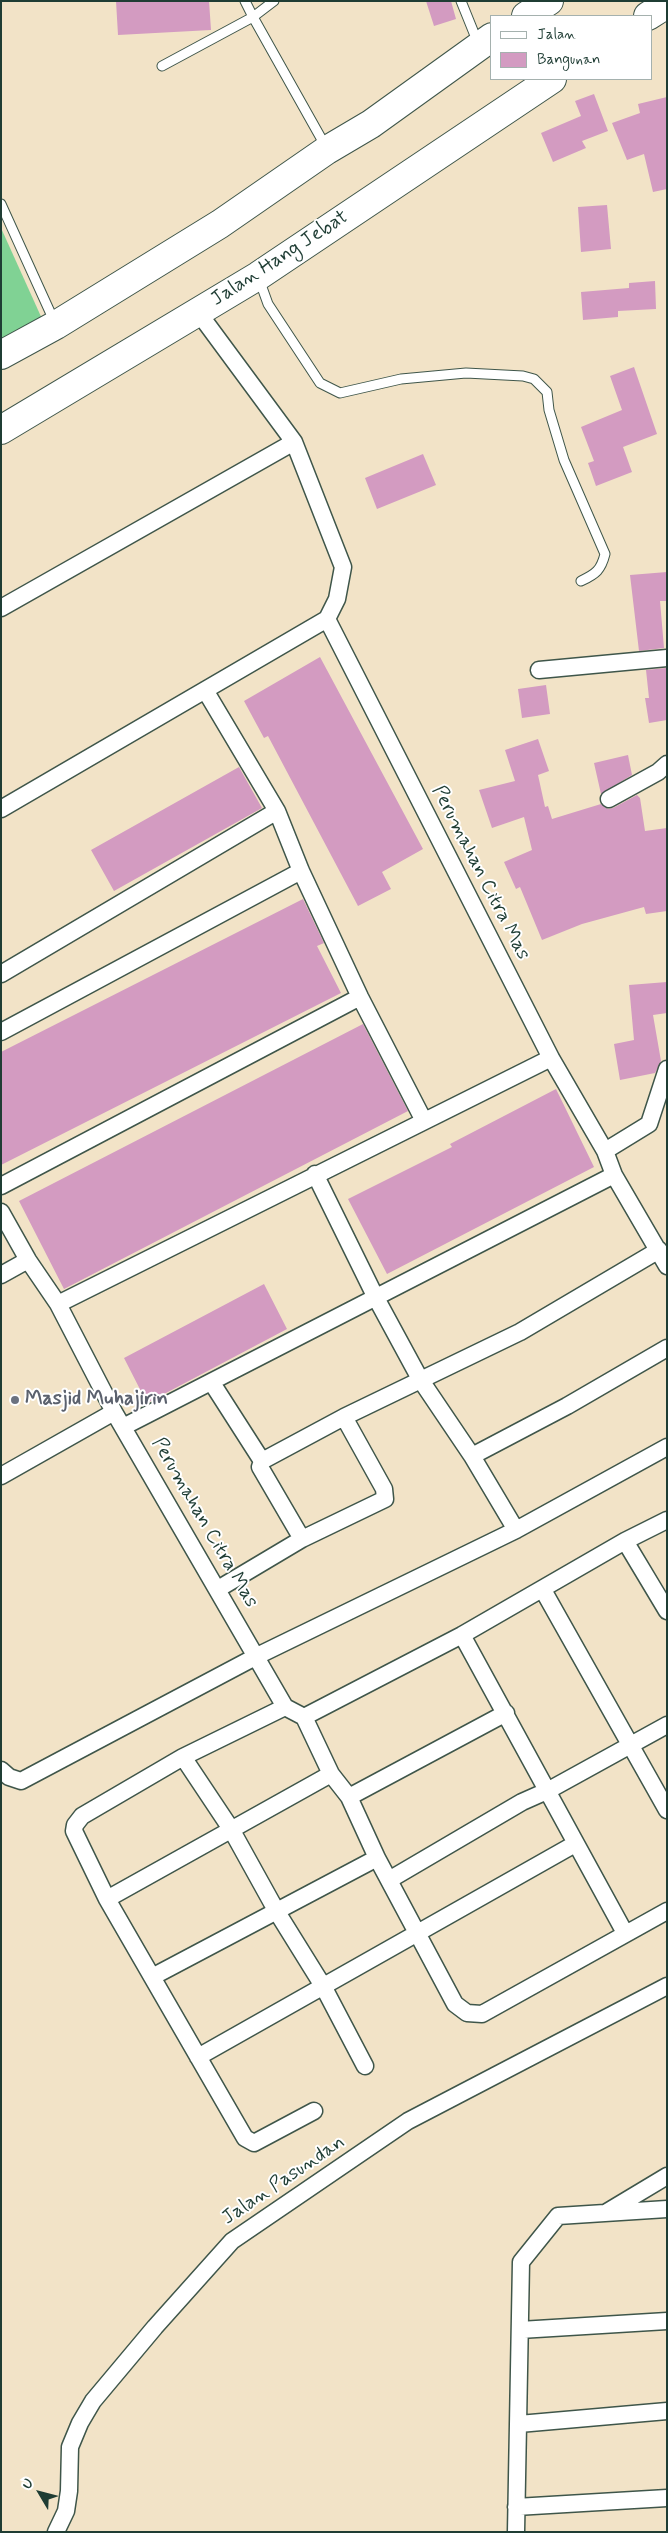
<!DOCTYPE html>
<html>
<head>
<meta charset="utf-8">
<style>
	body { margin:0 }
	#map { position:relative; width:668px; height:2533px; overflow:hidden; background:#f2e3c7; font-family:Mynerve,sans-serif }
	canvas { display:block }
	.frame { position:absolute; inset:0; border:2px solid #1f3d34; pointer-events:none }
	.legend { position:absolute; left:490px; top:15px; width:162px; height:65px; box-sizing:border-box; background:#fff; border:1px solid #a5b1ae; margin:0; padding:6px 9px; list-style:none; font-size:15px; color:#1f3d34 }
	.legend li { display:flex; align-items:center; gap:10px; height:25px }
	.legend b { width:25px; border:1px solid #a5b1ae }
	.north { position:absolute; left:15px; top:2468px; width:50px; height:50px; -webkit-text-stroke:4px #fff; paint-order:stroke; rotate:307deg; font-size:14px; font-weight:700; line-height:20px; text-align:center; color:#1f3d34 }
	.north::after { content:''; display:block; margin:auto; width:18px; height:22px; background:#1f3d34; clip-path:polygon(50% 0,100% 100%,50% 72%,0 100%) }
</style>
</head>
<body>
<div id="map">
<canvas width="668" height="2533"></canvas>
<div class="frame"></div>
<ul class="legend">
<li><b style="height:6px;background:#fff"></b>Jalan</li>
<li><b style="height:14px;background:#d39bc1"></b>Bangunan</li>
</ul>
<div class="north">U</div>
</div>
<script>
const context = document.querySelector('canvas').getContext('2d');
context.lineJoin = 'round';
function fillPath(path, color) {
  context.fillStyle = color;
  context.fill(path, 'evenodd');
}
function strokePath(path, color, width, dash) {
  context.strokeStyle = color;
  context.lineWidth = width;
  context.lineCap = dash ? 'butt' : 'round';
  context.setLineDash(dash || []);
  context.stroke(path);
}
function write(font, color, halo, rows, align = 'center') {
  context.font = font + ' Mynerve,sans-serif';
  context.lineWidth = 4;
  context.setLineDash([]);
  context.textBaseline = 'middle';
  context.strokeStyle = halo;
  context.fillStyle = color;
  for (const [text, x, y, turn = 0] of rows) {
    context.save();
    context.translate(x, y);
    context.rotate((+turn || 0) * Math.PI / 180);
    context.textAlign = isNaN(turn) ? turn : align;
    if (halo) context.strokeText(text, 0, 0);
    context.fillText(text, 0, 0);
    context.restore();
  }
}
const green = new Path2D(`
	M1 228 43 321 1 340Z`);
const building = new Path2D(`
	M116 1H209L211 30 118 35Z
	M426 1H451L456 19 434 26Z
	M594 94 608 131 582 141 586 148 553 162 541 133 581 116 575 101Z
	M667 97V189L653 192 644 154 627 160 612 123 640 113 638 104Z
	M607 205 611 249 581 252 578 207Z
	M655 281 656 309 618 311V317L583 320 581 292 629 288V283Z
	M634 367 657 434 623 447 632 472 596 486 588 463 594 461 581 427 622 410 610 376Z
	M423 454 436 485 377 509 365 478Z
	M667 572V601H660L664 648 639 651 630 575Z
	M320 657 423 849 382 872 391 889 358 906 268 736 264 738 244 701Z
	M666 668 667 720 649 723 645 698H649L646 670Z
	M546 685 550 714 522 718 518 689Z
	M538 739 549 771 538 775 545 807 548 806 552 819 601 804 608 809 613 808 637 795 640 798 645 831 667 828V911L646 914 644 907 582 924 542 940 520 887 516 889 504 862 532 850 524 817 492 828 479 790 515 781 505 750Z
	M628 755 632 775 601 794 594 763Z
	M239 767 262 808 114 891 91 850Z
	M303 899 324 943 317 946 341 993 1 1165V1052Z
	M667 982V1013L653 1015 661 1061 655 1073 620 1080 614 1044 634 1040 629 985Z
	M363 1024 408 1111 64 1289 19 1201Z
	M556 1089 594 1167 387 1274 348 1199 452 1147 450 1144Z
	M264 1284 287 1329 147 1403 124 1358Z`);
const lane = new Path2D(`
	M274 1 253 17 326 147
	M461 1 478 43
	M162 66 253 17 245 1
	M1 204 55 323
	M259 279 268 304 320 383 340 393 401 379 466 373 523 376 534 379 547 392 549 410 564 460 605 554C601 570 596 574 581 581`);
const street = new Path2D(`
	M198 312 294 442 343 567 337 599 327 619
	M1 608 294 442
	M327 619 551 1058 605 1151 614 1175 667 1266
	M539 670 667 658
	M205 690 277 811 301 871 360 997 424 1121
	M609 799 658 772 667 764
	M1 809 327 619
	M1 974 277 811
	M1 1032 301 871
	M605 1151 649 1124 667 1069
	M315 1174 375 1296 420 1379 472 1456 516 1530
	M1 1186 360 997
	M1 1212 28 1260 58 1304 114 1412 285 1707 304 1717
	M1 1275 28 1260
	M58 1304 551 1058
	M212 1383 262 1461
	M123 1427 614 1175
	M472 1456 567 1406 667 1348
	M1 1476 114 1412
	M302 1539 260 1467 262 1461 344 1417 520 1332 659 1250
	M625 1541 667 1611
	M218 1589 302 1539 385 1499 384 1489 344 1417
	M543 1590 667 1810
	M462 1635 625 1933
	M285 1707 183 1757 82 1816 75 1825 74 1831 107 1899 245 2138 254 2143 314 2111
	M304 1717 331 1774 349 1797 377 1858 455 2004 467 2013 482 2014 667 1911
	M304 1717 462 1635 625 1541 667 1520
	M183 1757 231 1829 277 1912 323 1986 365 2066
	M1 1770 9 1777 21 1781 257 1656 516 1530 667 1447
	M349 1797 506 1713
	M389 1880 522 1802 549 1790 667 1725
	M107 1899 331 1774
	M152 1977 377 1858
	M198 2057 575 1844
	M607 2212 667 2176
	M520 2330 667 2321
	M519 2424 667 2411
	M516 2507 667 2498
	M56 2532 66 2511 69 2491 70 2447 80 2423 93 2401 155 2327 232 2241 408 2121 667 1986
	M516 2532 521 2262 558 2216 667 2209`);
const highway = new Path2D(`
	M526 16 549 1
	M648 16 667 4
	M1 355 56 325 220 224 327 150 371 124 492 37
	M1 430 258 276 552 79`);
const markers = [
	[15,1400,5,"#6b7280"]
];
const streetNames = [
	["Jalan Hang Jebat",280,259,-33],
	["Perumahan Citra Mas",480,873,63],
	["Perumahan Citra Mas",204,1523,60],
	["Jalan Pasundan",284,2181,-34]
];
const worshipNames = [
	["Masjid Muhajirin",25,1400]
];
fillPath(green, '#80d294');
fillPath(building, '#d39bc1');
strokePath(lane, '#3f564a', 11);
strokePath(street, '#3f564a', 19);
strokePath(highway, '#3f564a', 30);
strokePath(lane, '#fff', 9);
strokePath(street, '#fff', 16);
strokePath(highway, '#fff', 28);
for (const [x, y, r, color] of markers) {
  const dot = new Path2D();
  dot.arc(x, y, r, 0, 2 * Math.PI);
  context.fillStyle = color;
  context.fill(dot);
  strokePath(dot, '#fff', 2);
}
write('20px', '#1f3d34', '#fff', streetNames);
write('bold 20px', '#5b616d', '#fff', worshipNames, 'left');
</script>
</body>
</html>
